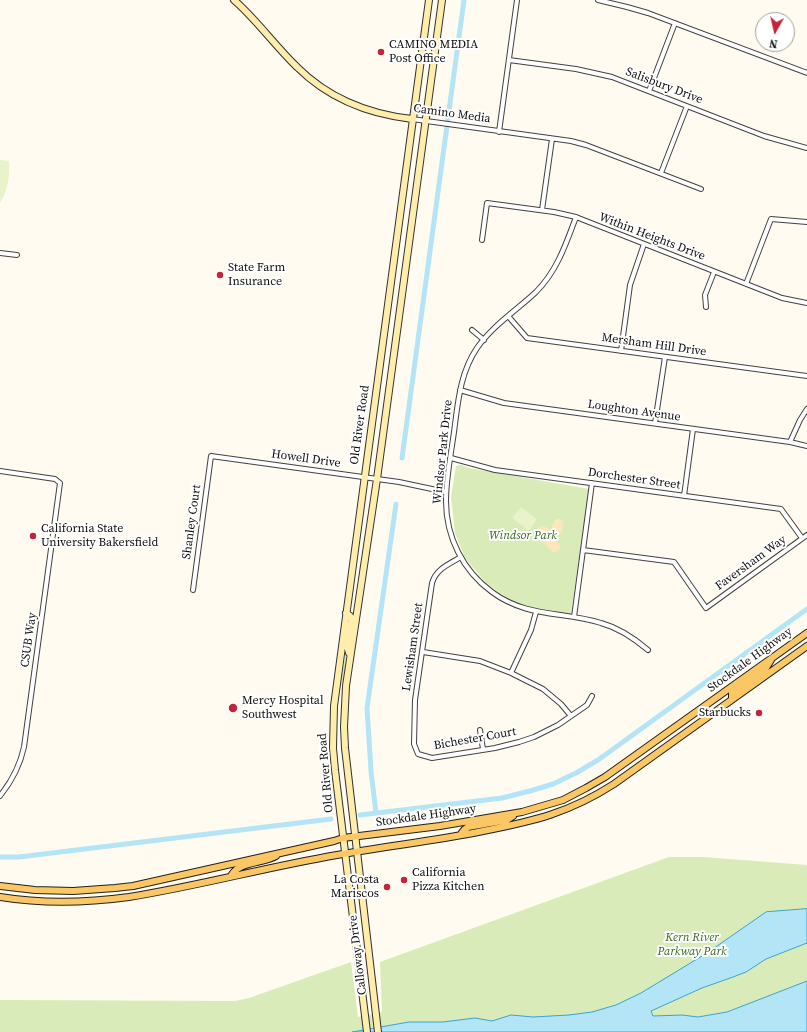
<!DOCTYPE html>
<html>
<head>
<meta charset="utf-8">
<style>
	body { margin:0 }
	#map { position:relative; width:807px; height:1032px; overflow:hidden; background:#fffbf1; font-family:"Source Serif 4",serif }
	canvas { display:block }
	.north { position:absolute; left:755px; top:12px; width:40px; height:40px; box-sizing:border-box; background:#fff; border:1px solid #9f9f9f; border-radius:50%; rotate:188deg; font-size:11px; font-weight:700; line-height:16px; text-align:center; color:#0f0f0f }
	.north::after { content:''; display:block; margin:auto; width:14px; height:18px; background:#c3233b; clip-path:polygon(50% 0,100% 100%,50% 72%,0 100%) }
</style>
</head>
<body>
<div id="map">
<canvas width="807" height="1032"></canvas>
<div class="north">N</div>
</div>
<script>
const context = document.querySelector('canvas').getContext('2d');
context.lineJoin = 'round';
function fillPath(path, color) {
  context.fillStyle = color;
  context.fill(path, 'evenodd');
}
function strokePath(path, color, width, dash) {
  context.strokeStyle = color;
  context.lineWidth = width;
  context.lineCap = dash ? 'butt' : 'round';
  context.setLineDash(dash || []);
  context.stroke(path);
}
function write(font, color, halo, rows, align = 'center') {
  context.font = font + ' "Source Serif 4",serif';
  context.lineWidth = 4;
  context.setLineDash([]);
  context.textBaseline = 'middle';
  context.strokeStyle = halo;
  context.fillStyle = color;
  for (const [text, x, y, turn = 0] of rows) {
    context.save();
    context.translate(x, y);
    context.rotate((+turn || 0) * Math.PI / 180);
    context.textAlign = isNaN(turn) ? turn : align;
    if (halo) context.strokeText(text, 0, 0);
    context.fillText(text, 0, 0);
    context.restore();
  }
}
const green = new Path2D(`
	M461 465 469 468 589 489 571 614 532 609 507 598 485 582 465 558 455 533 451 497 456 466Z
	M345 656H346L345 672 341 687 340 685Z
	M669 857H703L807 865V1032H0V1000L235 1001 249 998 351 962 358 1017 382 1012 380 962Z`);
const sand = new Path2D(`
	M557 519H560L563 522 562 532 558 535 553 533C551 528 552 523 557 519Z
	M542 526C551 527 555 539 560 547V549L556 552H552C548 545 525 532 542 526Z`);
const pitch = new Path2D(`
	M0 160 9 161C10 176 8 190 0 203Z
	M521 507 537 519 529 531 512 518Z`);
const water = new Path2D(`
	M807 909V943L766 959 746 972 733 977 702 988 651 1011 653 1016 682 1015 698 1017 727 1012 807 981V1032H352L409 1022H443L475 1018 492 1021 511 1015 533 1017 569 1015 592 1012 616 1005 641 993 707 953 766 912Z`);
const canal = new Path2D(`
	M402 458 464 0
	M376 813 371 771 367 708 396 504
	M360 815 502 798 530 791 553 784 576 773 598 760 807 609
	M0 857H19L331 819`);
const street = new Path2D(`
	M598 0 627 7 648 13 807 73
	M509 60 576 69 612 77 764 136 807 148
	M649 91 675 23
	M412 119 571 141 586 145 701 189
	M499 132 517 0
	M661 173 687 106
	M542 210 552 139
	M576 217C566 244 557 271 536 292 517 310 493 325 477 348 460 373 458 402 454 432 451 454 446 478 446 501 446 537 463 571 492 592 527 618 563 611 601 623 619 628 634 638 648 650
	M482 240 487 203 554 212 576 217 782 298 807 303
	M0 253 17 255
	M746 284 771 219 807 222
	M706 307 705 295 714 272
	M508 316 527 338 807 376
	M472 330 484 340
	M621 351 630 285 644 244
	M460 390 504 403 790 442 807 446
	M655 423 665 357
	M790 442 800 420 807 409
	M451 458 495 470 781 509 802 538
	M0 471 55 479 60 483 24 747C20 766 12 781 0 796
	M684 496 693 429
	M583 550 674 562 706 608 807 535
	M461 557C449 564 436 569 432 583L415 700 414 744 418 754 432 758 495 748 519 742 534 737 558 725 587 705 592 696
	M193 590 211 456 399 482 446 492
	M574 617 592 483
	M423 652 480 661 511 673 543 689 561 704 571 716
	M511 673 531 630 536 612
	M480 730 483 749`);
const secondary = new Path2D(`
	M234 0C257 20 275 46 297 67 329 99 368 114 412 119
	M346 613 350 616 352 619 347 646 349 653
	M367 1032 335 770 333 748 334 706 429 0
	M378 1032 345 748 344 727 346 686 377 479 442 0`);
const primary = new Path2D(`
	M732 699V693L766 668 771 660
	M460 835 464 830 468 827 507 820 513 816
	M231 876C239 861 262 864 276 856
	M0 886 35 890 73 891 115 888 133 886 334 841 343 838 440 826 522 812 563 800 586 788 605 777 807 633
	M0 897C43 904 85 903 129 897 198 886 267 867 337 855 386 846 435 841 483 831 534 821 569 813 614 784L807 646`);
const markers = [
	[381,52,4,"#c3233b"],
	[220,275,4,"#c3233b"],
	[33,536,4,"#c3233b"],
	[233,708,5,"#c3233b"],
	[759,713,4,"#c3233b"],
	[404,880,4,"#c3233b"],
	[387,887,4,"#c3233b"]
];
const poiNames = [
	["CAMINO MEDIA",389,45],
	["Post Office",389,59],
	["State Farm",228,268],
	["Insurance",228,282],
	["California State",41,529],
	["University Bakersfield",41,543],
	["Mercy Hospital",242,701],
	["Southwest",242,715],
	["Starbucks",751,713,"right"],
	["California",412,873],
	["Pizza Kitchen",412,887],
	["La Costa",379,880,"right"],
	["Mariscos",379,894,"right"]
];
const streetNames = [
	["Salisbury Drive",664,86,21],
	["Camino Media",452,114,8],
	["Within Heights Drive",652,237,21],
	["Mersham Hill Drive",654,345,8],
	["Loughton Avenue",634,411,8],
	["Old River Road",360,425,-82],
	["Windsor Park Drive",443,452,-84],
	["Howell Drive",306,459,8],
	["Dorchester Street",634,479,8],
	["Shanley Court",192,522,-82],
	["Faversham Way",751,563,-36],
	["CSUB Way",29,640,-82],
	["Lewisham Street",413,647,-82],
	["Stockdale Highway",750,660,-36],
	["Bichester Court",475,739,-10],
	["Old River Road",326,773,-95],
	["Stockdale Highway",426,816,-8],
	["Calloway Drive",358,955,-97]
];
const parkNames = [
	["Windsor Park",523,536],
	["Kern River",692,938],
	["Parkway Park",692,952]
];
fillPath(green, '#d8ebb9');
fillPath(sand, '#fce7bc');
fillPath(pitch, '#e8f2cb');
fillPath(water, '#b4e5f7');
strokePath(water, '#3aa4d0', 1);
strokePath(canal, '#b4e5f7', 5);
strokePath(street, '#424242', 6);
strokePath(secondary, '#313131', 8);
strokePath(primary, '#202020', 8);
strokePath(street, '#fff', 4);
strokePath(secondary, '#ffedac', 6);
strokePath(primary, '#fbc765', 6);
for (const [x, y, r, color] of markers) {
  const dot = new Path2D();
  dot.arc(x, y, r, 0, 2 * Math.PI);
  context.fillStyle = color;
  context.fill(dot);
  strokePath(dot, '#fff', 1.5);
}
write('12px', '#0f0f0f', '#fff', poiNames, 'left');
write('12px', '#0f0f0f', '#fff', streetNames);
write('italic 12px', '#35691d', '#fff', parkNames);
</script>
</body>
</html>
